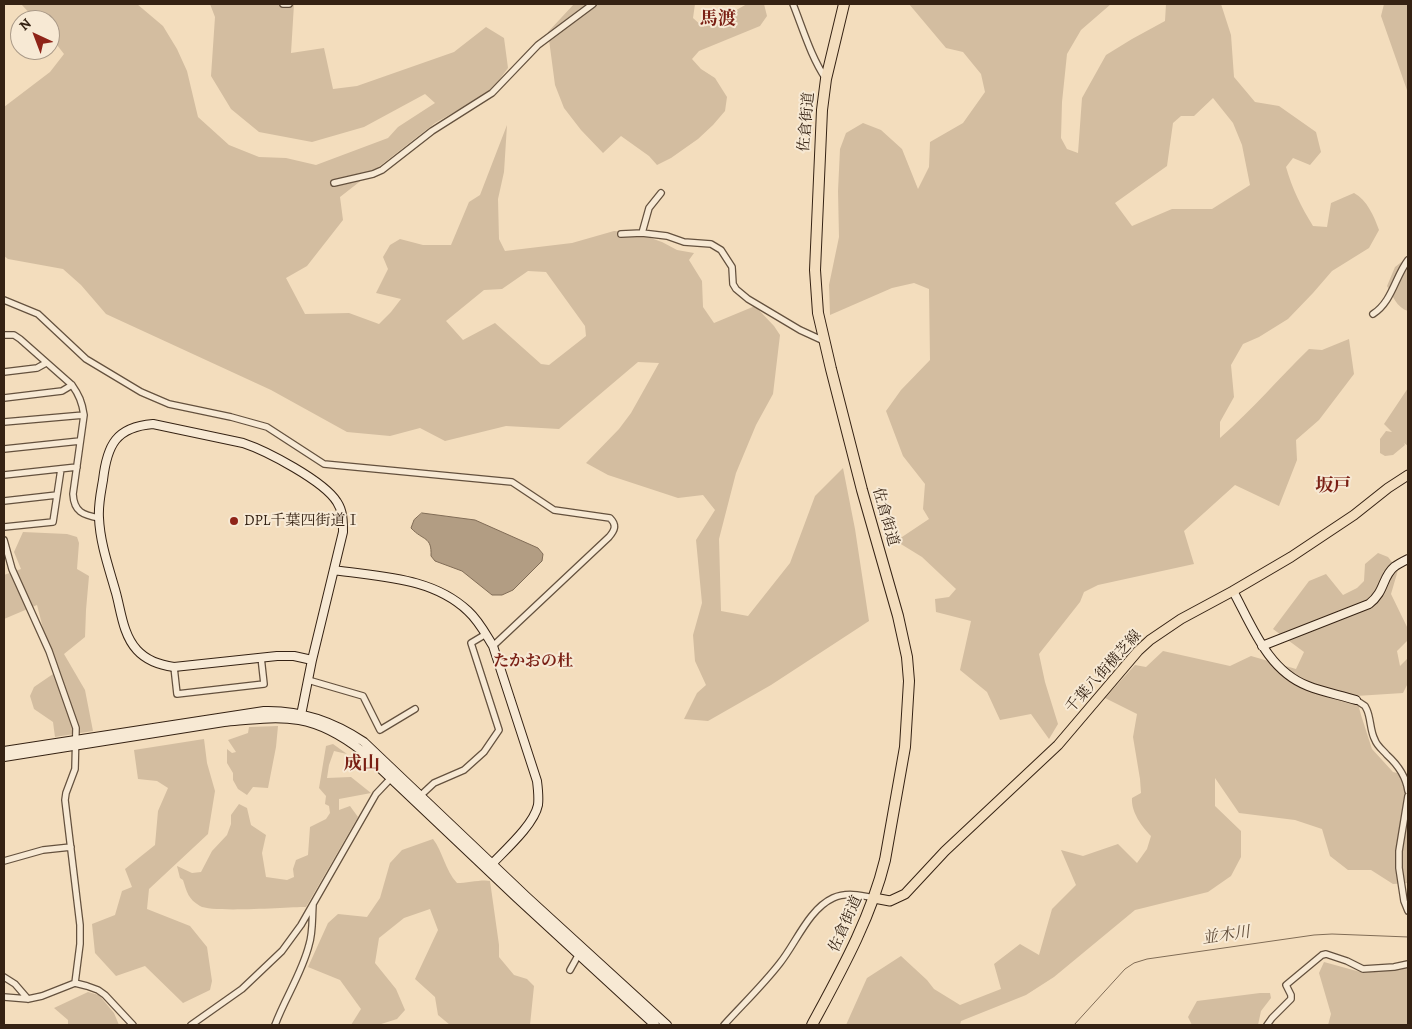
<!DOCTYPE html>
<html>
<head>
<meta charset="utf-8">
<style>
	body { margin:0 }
	#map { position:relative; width:1412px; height:1029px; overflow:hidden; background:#f3ddbd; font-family:Alegreya,serif }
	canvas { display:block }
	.frame { position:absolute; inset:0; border:5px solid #352213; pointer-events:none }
	.north { position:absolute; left:10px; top:10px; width:50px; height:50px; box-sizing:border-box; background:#f7e9d4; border:1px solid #a99987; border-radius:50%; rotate:317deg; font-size:14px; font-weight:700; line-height:20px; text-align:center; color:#352213 }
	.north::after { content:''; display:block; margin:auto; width:18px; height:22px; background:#8f2418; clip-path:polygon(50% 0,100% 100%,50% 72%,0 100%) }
</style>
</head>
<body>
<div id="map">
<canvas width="1412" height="1029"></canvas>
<div class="frame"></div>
<div class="north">N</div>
</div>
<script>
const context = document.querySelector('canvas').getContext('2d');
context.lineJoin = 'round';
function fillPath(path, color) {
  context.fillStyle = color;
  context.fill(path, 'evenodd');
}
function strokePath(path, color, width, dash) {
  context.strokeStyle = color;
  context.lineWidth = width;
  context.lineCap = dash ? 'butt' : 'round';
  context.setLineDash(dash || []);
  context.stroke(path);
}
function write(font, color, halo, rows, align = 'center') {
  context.font = font + ' Alegreya,"Noto Serif JP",serif';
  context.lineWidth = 4;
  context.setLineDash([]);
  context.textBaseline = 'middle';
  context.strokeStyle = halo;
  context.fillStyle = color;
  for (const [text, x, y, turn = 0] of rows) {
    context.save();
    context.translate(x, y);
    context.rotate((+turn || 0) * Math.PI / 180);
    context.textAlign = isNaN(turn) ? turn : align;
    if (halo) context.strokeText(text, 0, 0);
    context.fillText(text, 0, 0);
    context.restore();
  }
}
const green = new Path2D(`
	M21 4H137L163 26 177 49 187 71 198 117 229 145 259 157 286 158 316 165 388 138 398 127 435 103 425 94 364 127 312 142 259 132 231 109 211 76 215 17 210 4H294L291 53 324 48 333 89 357 86 454 52 486 27 504 38 508 68 490 92 435 123 340 197 343 220 307 266 286 278 305 314 349 313 379 324 391 312 401 299 376 293 388 269 383 257 390 245 400 239 423 245H451L469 202 480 195 507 125 504 172 498 199 499 239 505 251 572 243 614 231 636 233 662 242 677 250 694 253 689 260 702 281 703 307 714 323 755 306 774 326 780 335 773 394 756 425 736 473 719 539 721 611 748 616 790 563 815 496 843 468 855 529 869 621 771 685 708 721 684 719 697 693 706 685 695 661 693 635 702 603 696 540 715 510 703 495 678 498 608 475 586 463 619 429 631 413 659 363 638 362 559 429 506 426 445 441 420 428 390 436 347 432 271 390 106 314 81 285 63 269 8 259 4 256V107L50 72 64 54 50 36V20H36ZM528 271 546 272 585 326 586 336 549 365 541 364 495 323 463 340 446 321 484 290 502 289Z
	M574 4H695L693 18 703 27 713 23 747 4H764L767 16 760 26 699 51 692 59 701 69 715 78 727 97 725 111 713 125 698 139 671 158 657 165 649 156 621 136 603 153 581 130 564 108 555 85 548 32Z
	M909 4H1111L1081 30 1067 54 1062 102 1061 138 1067 149 1078 153 1082 98 1106 55 1132 39 1165 21 1166 4H1221L1231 35 1234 77 1255 102 1279 106 1316 132 1321 152 1310 165 1293 158 1286 167C1292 188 1301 207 1313 226L1327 227 1331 203 1354 193C1367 200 1374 216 1379 230L1369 248 1332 271 1313 293 1288 319 1259 337 1243 344 1231 365 1234 397 1220 422V438C1252 410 1279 378 1309 349L1322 350 1349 339 1354 374 1319 420 1296 440 1297 460 1279 506 1235 485 1184 531 1194 564 1098 585 1084 592 1080 602 1039 654 1045 682 1058 724 1049 739 1031 714 1000 720 987 692 960 670 971 621 936 612 935 599 949 597 956 589 922 557 896 541 929 519 923 509 925 484 903 456 886 411 901 390 930 360 929 289 914 283 892 288 830 315 829 285 839 237 838 191 840 149 846 133 863 123 881 130 902 149 918 189 929 167 930 142 963 123 985 92 981 74 963 52 946 48ZM1213 98 1233 123 1242 145 1250 185 1212 209H1172L1132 226 1115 203 1167 166 1173 123 1181 116H1194Z
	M1384 4H1405L1408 6V93L1381 16Z
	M1408 257V311C1397 308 1392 295 1387 286L1395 267Z
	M1408 388V446L1404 443 1405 445 1393 455 1385 456 1380 453V439L1386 431 1392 432 1384 424Z
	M23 532 67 534 77 537 79 543 77 569 89 576 86 610 85 637 64 654 85 690 93 731 55 737 53 722 34 709 30 696 34 687 53 674 52 663 37 605 4 619V575L21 569 14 552Z
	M1378 553 1388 557 1398 570 1391 594 1408 629V640L1397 651 1400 666 1408 658V683L1403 693 1356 696 1361 715 1372 749 1393 772 1408 776V883L1393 884 1371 870H1348L1330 856 1322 829 1295 820 1239 813 1215 778V806L1241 831V857L1231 876 1208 892 1135 910 1054 977 1026 995 961 1021 960 1025H846L867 978 901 956 927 980 934 989 960 1005 1001 989 994 964 1020 944 1039 955 1052 909 1076 885 1061 850 1083 856 1118 844 1137 863 1147 849 1151 836C1142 827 1131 812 1132 798L1141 793 1140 779 1133 737 1137 714 1105 698 1135 665 1146 667 1163 651 1230 666 1251 656 1296 669 1304 652 1273 629 1309 581 1326 574 1343 595 1357 588 1364 581 1365 564Z
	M278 726 276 747 268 788 253 787 247 795 238 789 233 780V773L227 763V749L232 753 236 752 228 740 248 733 249 727Z
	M204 739 207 763 215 791 208 834 149 889 147 909 190 926 207 947 212 981 210 990 183 1003 145 966 116 976 95 953 92 924 115 915 122 891 132 887 125 869 155 845 158 811 168 788 157 781 138 779 134 750Z
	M333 744 347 754 334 751 329 765 327 778 351 777 371 793 339 799V810L350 806 358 817 306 907C287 907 212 913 200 906 188 899 187 892 183 880L180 878 177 866 192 873 201 872 212 851 227 835 231 824V815L239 804 247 808 251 825 266 835 262 853 266 877 287 880 294 877 293 869 296 860 308 855 310 827 326 819 330 813 329 806 325 804 326 796 319 788 326 746Z
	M433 839C443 852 445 870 457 883 467 883 483 879 490 881L499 945V957L514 975 527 979 534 986 530 1025H450L438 1015 435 997 415 979 438 930 430 909 404 918 379 938 375 963 396 989 405 1010 397 1019 378 1025H351L361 1009 340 980 308 967 328 923 338 914 367 917 380 898 390 863 402 850Z
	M1324 962 1364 973 1408 965V1025H1328L1331 1014 1319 973Z
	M88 992 99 995 114 1013 119 1025H68V1020L54 1008Z
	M1260 993H1270L1271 998 1261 1011 1258 1025H1192L1188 1017 1197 1001Z`);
const water = new Path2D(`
	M422 513 475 520 538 548 543 554 542 561 513 590 502 595H492L462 571 435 561 431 556C432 536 423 541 411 528L414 520Z`);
const stream = new Path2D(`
	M1074 1025 1125 969 1134 963 1147 959 1314 935 1332 934 1408 937`);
const street = new Path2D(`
	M283 4H289
	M793 4C803 29 811 57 826 79
	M334 183 373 174 382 170 432 131 492 93 538 45 593 4
	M642 233 667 236 684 242 711 244 721 250 732 267 733 284 736 289 748 299 800 330 824 341
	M621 234 642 233 649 208 661 193
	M4 300 38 314 86 359 141 392 169 404 231 417 267 427 324 464 512 482 554 510 610 518C617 525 615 530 609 537L493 646
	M1373 314C1392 302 1395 277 1408 260
	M4 335H14L20 339 72 385C79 395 82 402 84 415L73 494C74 512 83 515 99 518
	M4 372 37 368 46 363
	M4 398 62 391 72 385
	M4 422 84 415
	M4 449 80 441
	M4 475 77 467
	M4 501 57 495
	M4 527 53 522 61 469
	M4 540 12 569 49 651 76 728 75 769 66 793 65 800 80 925V944L75 983
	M174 667 177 694 264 684 261 657
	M308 680 363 696 380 730 415 709
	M1356 700 1365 706 1367 710C1371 719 1370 731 1375 740 1377 746 1383 750 1387 755 1398 765 1406 776 1408 791
	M420 796 434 783 464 770 484 752 499 730 471 643 486 634
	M1408 796 1399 851V868L1404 901 1408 911
	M4 861 43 850 71 847
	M570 970 580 952
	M4 977 15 984 28 999
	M4 997 28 999 42 996 75 983 87 986 98 990 105 995 133 1025
	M191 1025 242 989 282 951 301 925 376 794 393 776
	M275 1025C285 998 302 973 309 945 313 933 312 918 313 905
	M724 1025C743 1004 763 985 780 963 796 943 809 909 833 898 846 892 860 895 874 898
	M1267 1025 1272 1018 1291 999V995L1286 985 1322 955 1326 954 1347 961 1363 969 1394 967 1408 964`);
const secondary = new Path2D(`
	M334 570C380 577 432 577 468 611 479 621 485 633 493 646L537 781C538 789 539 797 538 805 534 825 504 851 490 866
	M1233 591C1252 626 1268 671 1308 686 1323 692 1340 695 1356 700
	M1262 646 1369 604C1385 592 1382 577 1394 567 1398 564 1404 561 1408 559
	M300 720 312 660 343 532C343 521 343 511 337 502 324 481 267 451 243 443L153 424C116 427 107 445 103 480 101 492 98 505 99 518 100 543 109 568 116 593 121 611 123 635 137 650 147 661 159 665 174 667L277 656H294L312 660
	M4 751 264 711C301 710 333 721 364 742L527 897 667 1025
	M4 757 224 722C249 720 274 716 299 720 322 724 344 737 362 751L516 897 655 1025`);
const primary = new Path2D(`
	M874 898 890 901 905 894 945 851 1058 745 1138 651 1150 640 1181 619 1233 591 1291 557 1354 515 1388 488 1408 475`);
const highway = new Path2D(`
	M812 1025C840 973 871 918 885 860L905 747 909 681 907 657 898 616 862 490 831 369 818 313 815 270 822 110 826 79 844 4`);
const markers = [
	[234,521,5,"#8f2418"]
];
const streetNames = [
	["佐倉街道",807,122,-85],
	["佐倉街道",885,517,74],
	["千葉八街横芝線",1104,672,-48],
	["佐倉街道",846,924,-66]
];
const poiNames = [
	["DPL千葉四街道Ⅰ",244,521]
];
const neighbourhoodNames = [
	["たかおの杜",533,662]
];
const waterNames = [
	["並木川",1226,936,-8]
];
const quarterNames = [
	["馬渡",718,20],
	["坂戸",1333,487],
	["成山",362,765]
];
fillPath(green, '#d3bda0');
fillPath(water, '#b29d83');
strokePath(water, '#806c56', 1);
strokePath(stream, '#806c56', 1);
strokePath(street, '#64513e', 8);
strokePath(secondary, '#352213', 10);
strokePath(primary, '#352213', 11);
strokePath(highway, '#352213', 12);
strokePath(street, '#f7e9d4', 5.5);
strokePath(secondary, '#f7e9d4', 8);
strokePath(primary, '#f3ddbd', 9);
strokePath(highway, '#f3ddbd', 10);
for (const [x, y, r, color] of markers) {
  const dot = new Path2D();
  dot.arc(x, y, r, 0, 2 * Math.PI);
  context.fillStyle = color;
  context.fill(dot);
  strokePath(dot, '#f7e9d4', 2);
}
write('15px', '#352213', '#f7e9d4', streetNames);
write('15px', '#352213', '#f7e9d4', poiNames, 'left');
write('bold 16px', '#7a1f14', '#f7e9d4', neighbourhoodNames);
write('italic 16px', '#614d3a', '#f7e9d4', waterNames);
write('bold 18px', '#7a1f14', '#f7e9d4', quarterNames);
</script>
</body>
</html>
